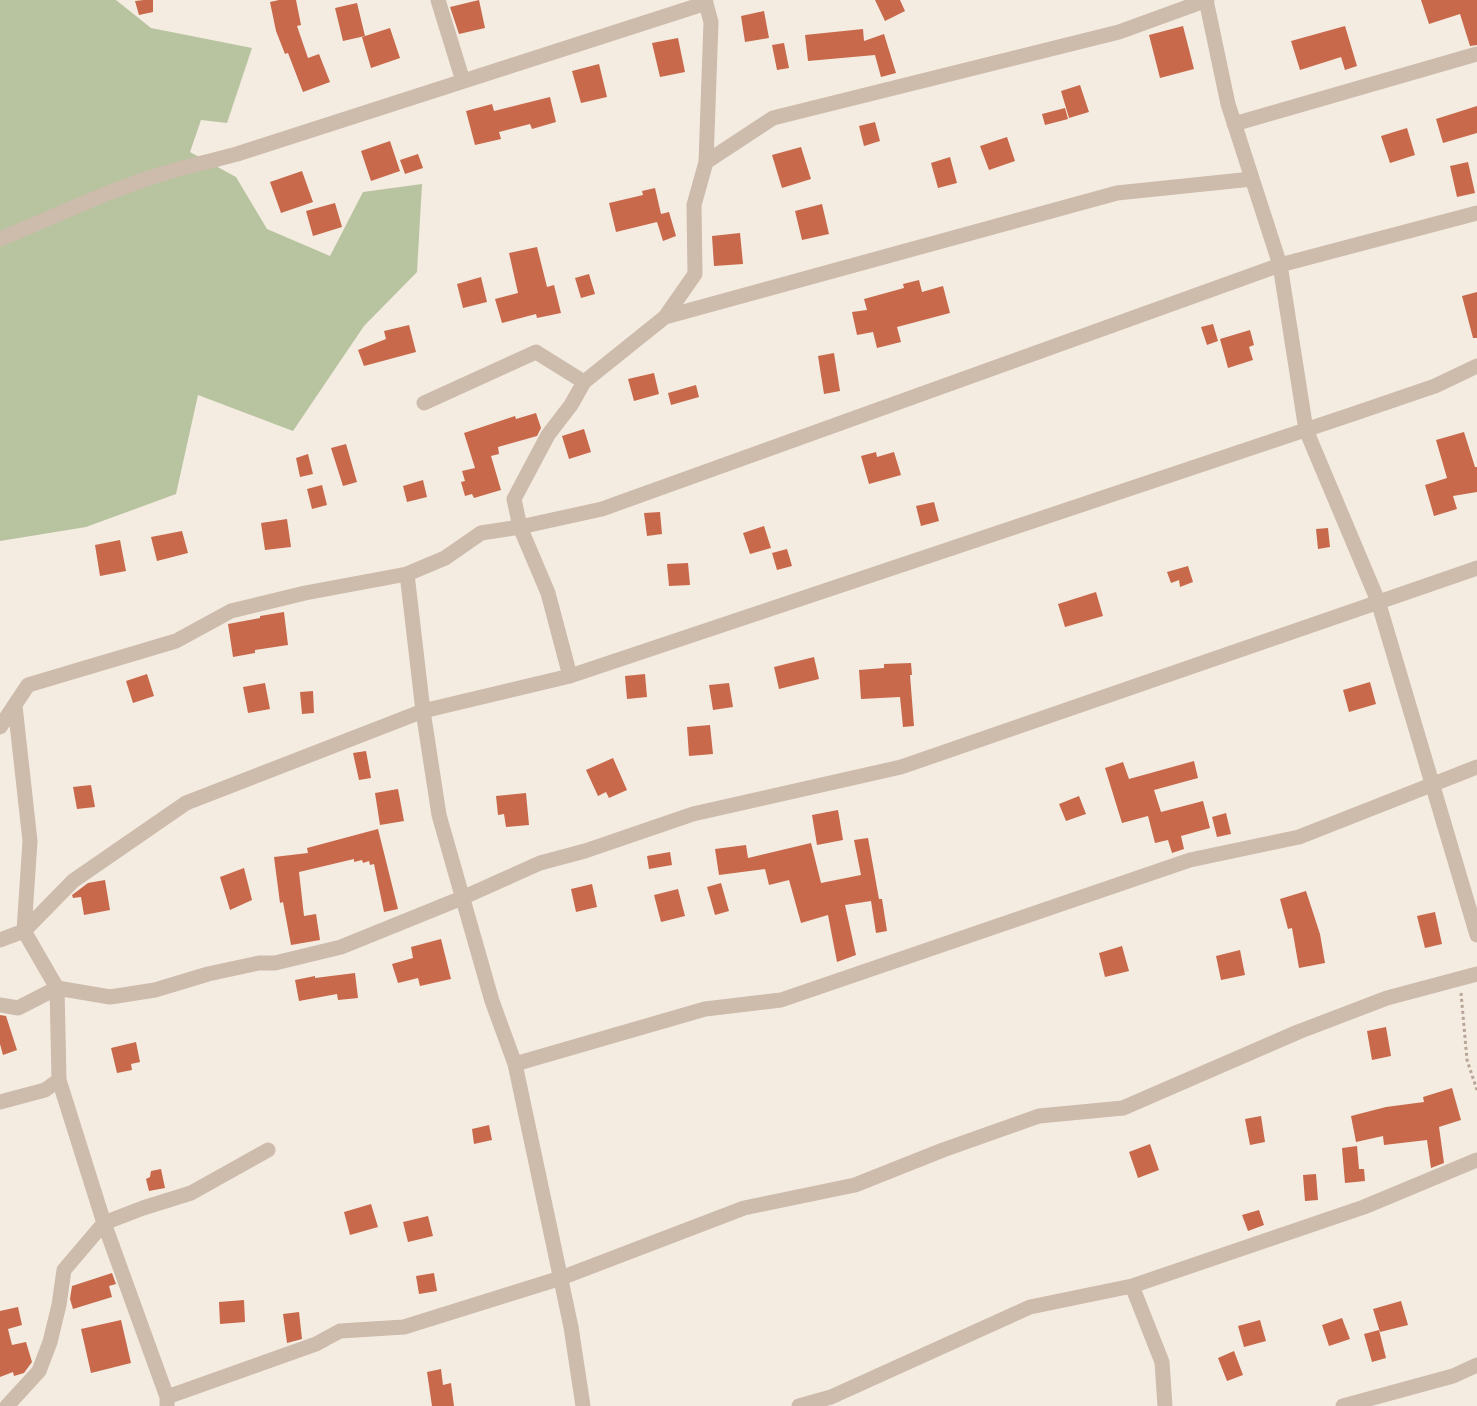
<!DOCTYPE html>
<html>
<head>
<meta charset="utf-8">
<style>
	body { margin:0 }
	canvas { display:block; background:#f4ebe1 }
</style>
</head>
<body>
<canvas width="1477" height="1406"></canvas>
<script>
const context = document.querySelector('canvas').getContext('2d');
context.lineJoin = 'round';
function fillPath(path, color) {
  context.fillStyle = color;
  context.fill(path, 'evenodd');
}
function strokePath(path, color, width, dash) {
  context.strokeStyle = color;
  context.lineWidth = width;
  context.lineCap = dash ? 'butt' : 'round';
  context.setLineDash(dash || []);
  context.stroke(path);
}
const green = new Path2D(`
	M0 0H116L151 28 252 48 227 123 201 120 190 152 236 177 267 229 330 256 363 192 422 184 417 272 364 326 293 431 198 395 176 494 86 527 0 541Z`);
const building = new Path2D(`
	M144 0H153V12L139 15 135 1Z
	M279 0H296L301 25 297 26 308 58 319 54 330 82 303 92 288 53 285 54 276 31 270 2Z
	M479 0 485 28 459 34 450 7Z
	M875 0H900L905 11 885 21Z
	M1421 0H1477V45L1470 46 1460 14 1429 24Z
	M357 3 365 36 343 41 335 8Z
	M764 11 769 38 745 42 741 16Z
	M1183 26 1194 69 1160 78 1149 35Z
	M1345 26 1357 66 1345 70 1341 57 1300 70 1291 41Z
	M390 28 400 58 371 68 362 37Z
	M863 29 864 41 884 34 896 73 881 77 875 55 808 61 805 35Z
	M678 38 685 72 660 77 652 43Z
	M784 43 789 68 777 70 772 45Z
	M599 64 607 97 581 103 572 71Z
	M1080 85 1089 112 1069 118 1061 91Z
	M550 97 556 122 532 129 530 124 499 132 501 139 475 145 466 111 492 104 494 111Z
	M1477 106V133L1443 143 1436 119Z
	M1065 108 1068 119 1045 125 1042 114Z
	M875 122 880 141 864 146 859 126Z
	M1407 128 1415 155 1390 163 1381 136Z
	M1007 137 1015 161 989 170 980 146Z
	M390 141 400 171 371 181 361 151Z
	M801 147 811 179 782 188 772 155Z
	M418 154 423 168 405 174 400 160Z
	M950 157 957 183 938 188 931 163Z
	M1468 162 1475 193 1457 197 1450 166Z
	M302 171 313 202 281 213 270 182Z
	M655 188 661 214 669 212 676 236 663 241 657 222 616 232 609 203 643 195 642 191Z
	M335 203 342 227 313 236 306 211Z
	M822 204 829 234 802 240 795 211Z
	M740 233 743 264 714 266 712 236Z
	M537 247 547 287 554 285 561 313 537 318 536 314 502 323 495 299 518 293 509 253Z
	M589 274 595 294 581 298 575 278Z
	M481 277 487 302 463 308 457 284Z
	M919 280 922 292 943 286 950 313 897 327 901 342 877 348 873 332 857 335 852 312 867 310 864 299 904 288 903 284Z
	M1477 292V338H1473L1462 296Z
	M1213 324 1218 341 1207 345 1201 327Z
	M409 325 416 352 364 366 358 350 386 339 384 331Z
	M1250 330 1254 345 1249 347 1253 360 1228 368 1220 339Z
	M834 353 840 391 824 394 818 356Z
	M654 373 659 394 634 401 628 379Z
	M696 385 699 397 671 405 668 393Z
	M536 413 541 428 537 436 498 447 499 454 491 456 501 490 474 498 472 494 465 496 461 482 465 481 462 471 475 468 464 433 515 416 516 419Z
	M584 429 591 452 569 459 562 436Z
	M1464 432 1475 467H1477V492L1453 496 1457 509 1434 516 1425 485 1447 478 1436 440Z
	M346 444 357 482 343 486 331 448Z
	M876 452 877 457 894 452 901 475 869 484 861 456Z
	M308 454 313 474 300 477 296 458Z
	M423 480 427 497 407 502 403 486Z
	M322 485 327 505 312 509 307 489Z
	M934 502 939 521 921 526 916 506Z
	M660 512 662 534 647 536 644 513Z
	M287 519 291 547 265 550 261 523Z
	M764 526 771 548 750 554 743 533Z
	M1328 528 1330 547 1318 549 1316 529Z
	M182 531 188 553 157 561 151 537Z
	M120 540 126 571 100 576 95 545Z
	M787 549 792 566 777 570 772 553Z
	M688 563 690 585 669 586 667 564Z
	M1188 566 1193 582 1180 587 1179 580 1171 583 1167 572Z
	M1096 592 1103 616 1065 627 1058 604Z
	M284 612 288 645 255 650V653L233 657 228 624 260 618V616Z
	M814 657 819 679 779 689 774 667Z
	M911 663 912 675H910L914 726 903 727 900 697 861 699 859 670 884 668V664Z
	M147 674 154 696 133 703 126 681Z
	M645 674 647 697 627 699 625 676Z
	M1370 682 1376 704 1349 712 1343 690Z
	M265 683 270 709 248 713 243 687Z
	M729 683 733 707 713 710 709 685Z
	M313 691 314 713 302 714 300 692Z
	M710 725 713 754 689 756 687 727Z
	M366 751 371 778 359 780 353 753Z
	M613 758 627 790 609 798 606 792 598 796 586 770Z
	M1194 761 1198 778 1154 790 1161 812 1203 801 1210 828 1181 836 1184 849 1172 853 1168 840 1155 843 1148 816 1122 823 1105 768 1123 762 1129 779Z
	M91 785 95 807 77 809 73 787Z
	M398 789 404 821 380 825 375 793Z
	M526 793 529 825 506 827 504 814 498 815 496 796Z
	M1079 796 1086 814 1066 821 1059 804Z
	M838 810 843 840 817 845 812 815Z
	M1226 813 1231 834 1217 837 1212 817Z
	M378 829 398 909 384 912 374 864 370 865 369 861 363 863 362 860 354 862V859L299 872 304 916 316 914 320 940 291 945 283 902 280 903 274 857 308 853 307 848Z
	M868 838 879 899H882L887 931 876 933 871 901 845 905 856 955 837 962 828 915 801 923 789 880 769 885 765 869 719 875 715 849 746 845 748 858 811 843 821 883 861 875 854 840Z
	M670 852 672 865 649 869 647 856Z
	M244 868 252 900 230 910 220 877Z
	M105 880 110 910 84 915 81 897 73 898 72 895 88 883Z
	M721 883 729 911 715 915 707 887Z
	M592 884 597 907 576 912 571 889Z
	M678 889 685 916 661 922 654 895Z
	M1306 891 1320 934 1325 963 1299 968 1292 928 1288 929 1280 899Z
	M1435 912 1442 944 1425 948 1417 916Z
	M441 939 451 979 420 986 418 978 398 983 392 964 413 958 411 947Z
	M1122 946 1129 971 1105 977 1099 953Z
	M1240 950 1245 975 1221 980 1216 956Z
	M355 973 358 998 338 1000 337 994 299 1001 295 980 315 976V978Z
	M0 1015 6 1016 17 1050 3 1055 0 1044Z
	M1386 1027 1391 1056 1372 1060 1367 1031Z
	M136 1042 140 1062 131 1064 132 1070 117 1073 111 1048Z
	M1452 1088 1461 1120 1439 1127 1444 1163 1431 1168 1427 1140 1384 1145 1383 1136 1356 1142 1351 1116 1386 1107 1424 1102 1423 1097Z
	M1261 1116 1265 1142 1250 1145 1245 1119Z
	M489 1125 492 1140 474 1144 472 1129Z
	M1150 1144 1159 1170 1138 1178 1129 1152Z
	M1357 1146 1359 1169H1364L1365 1181 1345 1183 1342 1148Z
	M161 1169 165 1188 149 1191 146 1179 150 1177 151 1171Z
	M1316 1174 1318 1200 1305 1201 1303 1175Z
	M371 1204 378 1227 350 1235 344 1212Z
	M1259 1210 1264 1225 1248 1231 1242 1215Z
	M428 1216 433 1236 408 1242 403 1222Z
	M112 1273 116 1284 109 1286 112 1297 73 1309 70 1299 72 1286Z
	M434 1273 437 1291 419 1294 416 1276Z
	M244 1300 245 1322 220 1324 219 1302Z
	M1401 1301 1408 1325 1380 1332 1373 1309Z
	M18 1307 22 1325 8 1329 12 1345 26 1342 32 1362 24 1373 14 1376 13 1372 0 1377V1311Z
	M299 1312 302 1339 287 1343 283 1314Z
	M1342 1318 1350 1339 1329 1346 1322 1325Z
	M121 1320 131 1363 91 1373 81 1329Z
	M1260 1320 1266 1341 1244 1347 1238 1326Z
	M1379 1330 1386 1358 1372 1362 1364 1334Z
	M1234 1351 1243 1375 1227 1381 1218 1358Z
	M441 1369 443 1385 451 1383 454 1406H432L427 1372Z`);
const path = new Path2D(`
	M1461 993 1467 1060 1477 1090`);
const minor = new Path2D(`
	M438 0 463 81
	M1206 0 1228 104 1280 265 1306 430 1378 601 1477 935
	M1234 124 1477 54
	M706 162 773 118 1119 32 1207 0
	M0 239C54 217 106 191 162 174 187 166 212 161 237 154L706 3
	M665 317 1117 193 1252 179
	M424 403 536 352 584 382 665 317 695 274 694 205 706 162 711 22 705 0
	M570 676 548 593 520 527 514 499 548 435 571 405 584 382
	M15 706 30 841 24 931 57 988 110 997 155 990 208 974 259 963H275L341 947 462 898 540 863 585 851 693 814 901 767 1477 568
	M0 727 28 685 176 641 231 611 305 593 407 574 445 558 481 533 520 527 602 509 1280 265 1477 213
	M0 940 24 931 73 881 186 803 423 711 407 574
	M0 1005 18 1008 57 988 59 1080 104 1223 167 1397V1406
	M515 1064 705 1009 781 1000 1190 860 1299 837 1477 767
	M0 1102 45 1090 59 1080
	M167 1397 316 1344 340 1331 404 1327 561 1278 744 1208 855 1185 943 1150 1039 1116 1123 1108 1298 1032 1387 998 1477 974
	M7 1406 39 1371 50 1342 59 1305 64 1270 104 1223 143 1208 191 1193 268 1150
	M583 1406 571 1327 515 1064 492 1001 439 815 423 711 570 676 1353 414 1435 386 1477 366
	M799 1406 831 1397 1030 1307 1132 1286
	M1165 1406 1162 1362 1132 1286 1364 1207 1477 1160
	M1343 1406 1453 1376 1477 1365`);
fillPath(green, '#b8c4a0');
fillPath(building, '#c8694b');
strokePath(path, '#b9a596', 3, [3, 3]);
strokePath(minor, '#cdbbac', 15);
</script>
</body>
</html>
